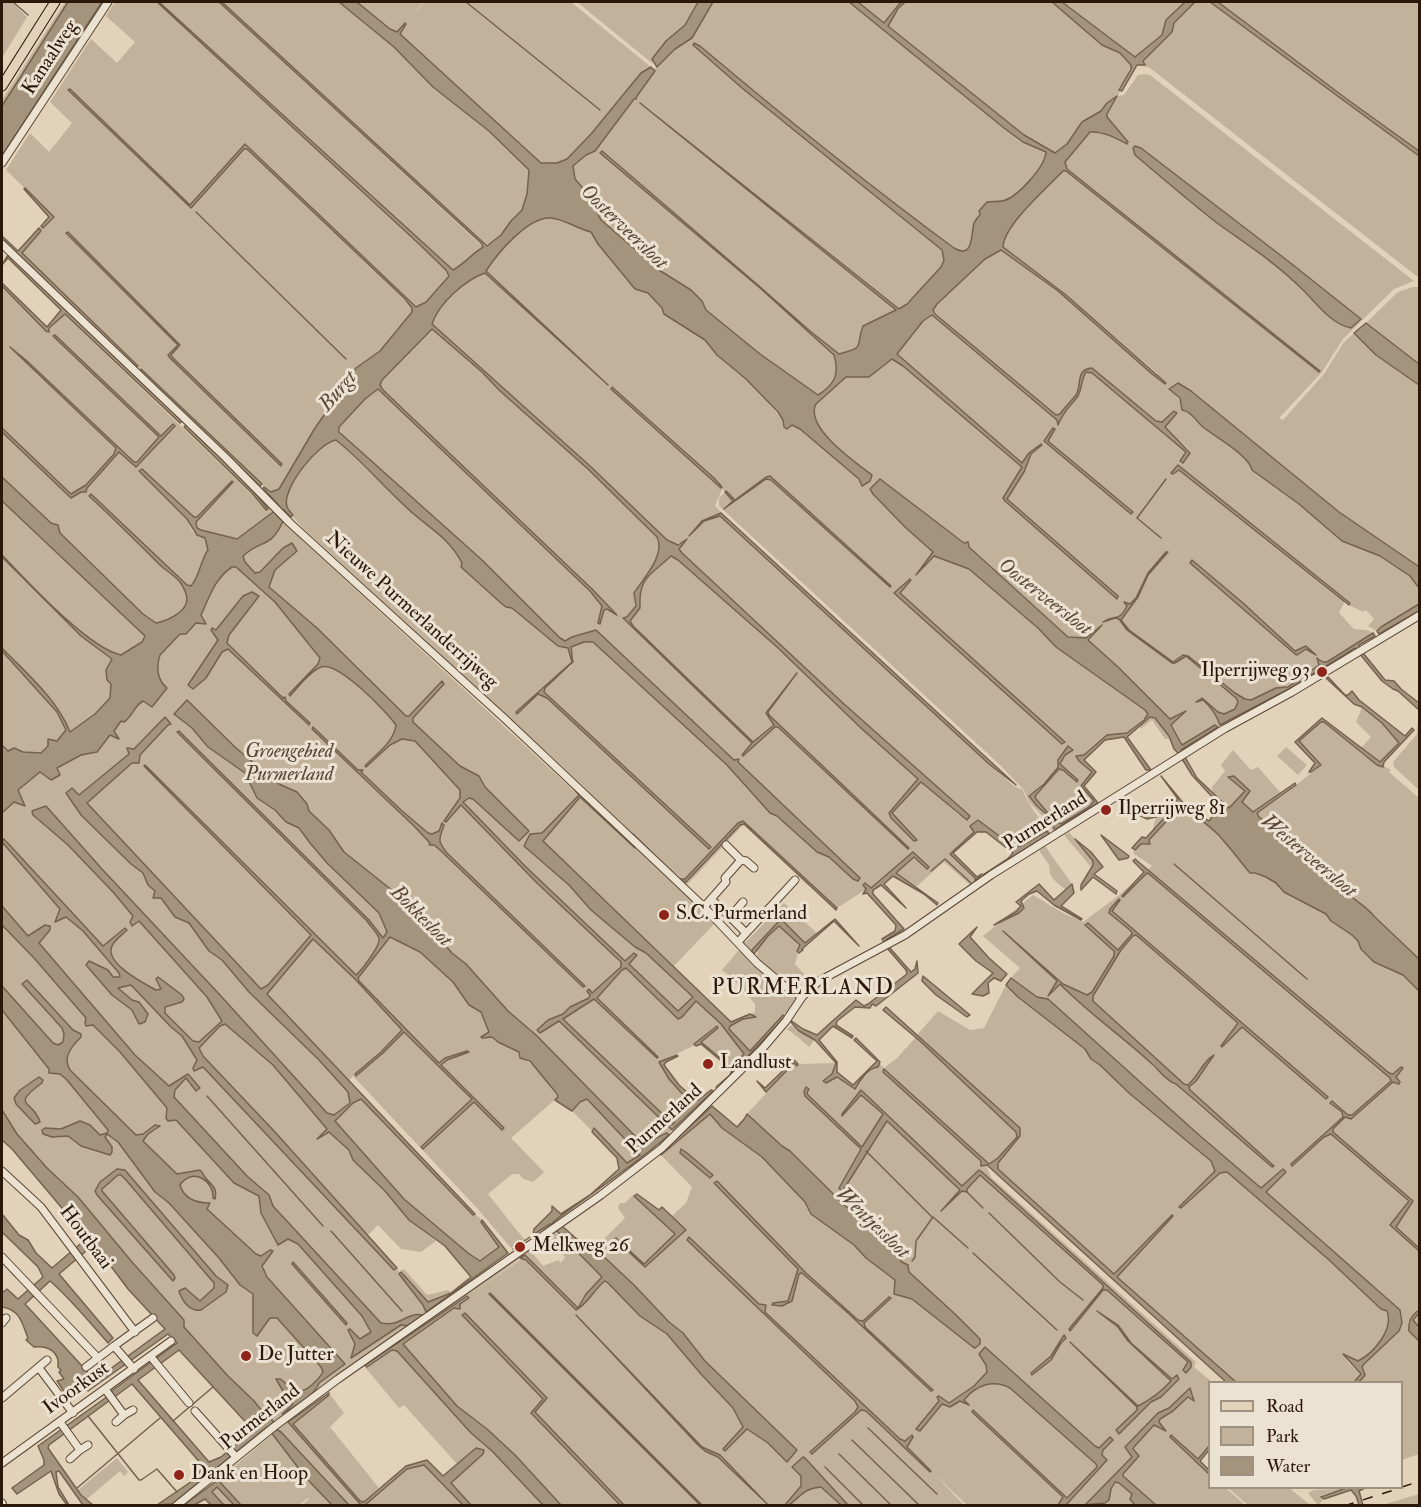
<!DOCTYPE html>
<html>
<head>
<meta charset="utf-8">
<style>
	body { margin:0 }
	#map { position:relative; width:1421px; height:1507px; overflow:hidden; background:#e2d2b9; font-family:"IM FELL Double Pica",serif }
	canvas { display:block }
	.frame { position:absolute; inset:0; border:3px solid #2c1808; pointer-events:none }
	.legend { position:absolute; left:1208px; top:1381px; width:195px; height:108px; box-sizing:border-box; background:#ece2d2; border:2px solid #9f9181; margin:0; padding:8px 10px; list-style:none; font-size:18px; color:#2c1808 }
	.legend li { display:flex; align-items:center; gap:12px; height:30px }
	.legend b { width:30px; border:2px solid #9f9181 }
</style>
</head>
<body>
<div id="map">
<canvas width="1421" height="1507"></canvas>
<div class="frame"></div>
<ul class="legend">
<li><b style="height:8px;background:#e2d2b9"></b>Road</li>
<li><b style="height:16px;background:#c3b29b"></b>Park</li>
<li><b style="height:16px;background:#a4937d"></b>Water</li>
</ul>
</div>
<script>
const context = document.querySelector('canvas').getContext('2d');
context.lineJoin = 'round';
function fillPath(path, color) {
  context.fillStyle = color;
  context.fill(path, 'evenodd');
}
function strokePath(path, color, width, dash) {
  context.strokeStyle = color;
  context.lineWidth = width;
  context.lineCap = dash ? 'butt' : 'round';
  context.setLineDash(dash || []);
  context.stroke(path);
}
function write(font, color, halo, rows, align = 'center') {
  context.font = font + ' "IM FELL Double Pica",serif';
  context.lineWidth = 6;
  context.setLineDash([]);
  context.textBaseline = 'middle';
  context.strokeStyle = halo;
  context.fillStyle = color;
  for (const [text, x, y, turn = 0] of rows) {
    context.save();
    context.translate(x, y);
    context.rotate((+turn || 0) * Math.PI / 180);
    context.textAlign = isNaN(turn) ? turn : align;
    if (halo) context.strokeText(text, 0, 0);
    context.fillText(text, 0, 0);
    context.restore();
  }
}
const green = new Path2D(`
	M2 2H12L27 17 2 58Z
	M65 2H68L2 106V100Z
	M115 2H157L446 270 449 275 425 302 417 307 246 144 190 205 70 89 68 91 190 208 244 148 247 149 413 308 412 312 380 351 356 368 341 396 334 401 315 428 279 489 271 493 141 369 22 253 41 232 39 228 41 226 43 228 54 217 6 170 30 133 49 152 72 123 50 102 91 39 117 63 135 42 106 16ZM67 233 180 345 171 355V357L168 355 178 345Z
	M159 2H219L483 247C472 254 464 264 453 270L449 268Z
	M222 2H339L394 47 433 87 489 131 529 170 527 194 522 210 511 221 501 235 489 245 485 244Z
	M357 2H423L410 19 424 2H571L651 67 641 73 591 134 567 159 557 163H540L399 34 406 24 397 32 390 29Z
	M577 2H698L685 25 677 31 652 59 653 64Z
	M713 2H849L1004 128 1023 142 1046 152C1044 168 1019 196 1004 201 991 205 990 198 979 210 979 217 975 220 974 226 972 234 972 240 968 248L959 251 907 213 774 109 700 46 693 45 742 88 942 250C943 253 945 256 944 260 942 272 909 303 898 309L641 103 896 310 863 326C860 348 860 348 839 354L810 331 759 286 602 151 600 152 760 288 834 355C840 375 834 385 818 395L760 354 706 310 702 301 691 290 659 270 601 220 588 194 575 179 573 166 586 155 595 151 634 99H637L636 96 654 69 698 29Z
	M858 2H901L884 23Z
	M905 2H1052L1073 17 1091 35 1115 52 1120 53 1131 65 1118 96 1124 95 1138 75 1144 74 1150 75 1414 281 1394 289 1343 339 1322 372 1279 418 1283 420 1324 374 1344 342 1354 333 1376 355 1419 385V568L1339 512 1191 391 1170 390C1179 396 1181 403 1187 411 1192 417 1198 422 1204 427 1216 437 1249 455 1252 470L1299 504 1342 541 1380 556 1410 576 1420 588 1419 604 1377 631 1368 626 1374 619 1366 610 1363 612 1349 605 1350 602 1177 465 1171 473 1179 470 1345 601 1339 613 1354 629 1367 630 1373 633 1327 662H1323L1319 657V665L1288 687 1276 688 1251 700 1236 698 1238 704 1235 710 1224 714 1218 712 1202 698 1200 700C1210 704 1218 716 1220 725L1218 727 1215 725 1182 745 1171 725 1185 711 1170 719 1118 667 1087 639 1101 625 1086 638 1069 637 968 545 942 526 873 494 905 527 933 552 916 575 934 556 969 569 1038 628 1056 647 1145 709 1148 715 1127 733 1101 740 1084 755 1076 756 1079 761 1093 772 1081 786 1094 801 1089 807 1061 824 1051 817 1050 818 1055 830 1085 813 1054 833 1044 818 1029 802 1024 790 999 764 719 506V498L725 492 733 501 725 510 766 479 771 481 891 585 770 476 766 477 735 500 722 489 715 506 722 513 718 515 989 764 1014 786 1023 790C1028 807 1042 820 1052 835L1027 848 1049 835 1048 832 1021 846 1014 847 978 820 974 832 950 854 975 879V880L983 875 970 885 944 862 916 887 896 873 914 857 928 867 911 854 871 888 865 883 867 889 865 890 837 908 807 883 744 824 686 886V884L560 764 303 528C298 522 288 513 287 505 284 485 317 444 336 440L413 514 445 538 462 563 558 646 568 648 572 662 516 712 517 714 538 694 547 698 709 849 711 847 544 692 545 688 571 666 574 659 571 647 584 642H593L727 765 770 813 777 816 817 852 829 857 853 879 858 881 859 878 738 762 739 760H734L596 630 572 637 565 641 560 638 482 560 343 437 339 427 365 399 378 389 590 591 602 606 600 623 604 610 607 609 617 615 618 614 607 606 591 588 383 390 380 385 382 380 432 329 482 372 500 391 588 469 657 537C666 555 643 579 634 593 636 604 636 615 623 618L752 744 742 755 776 726 778 727 907 848 909 847 769 715 768 713 775 704 766 713 774 725 753 742 633 626 630 621 640 608C638 577 651 575 671 556L678 560 777 646 779 643 682 553 679 549 687 539C678 544 676 546 667 540L590 466 432 324C440 302 464 281 485 272L608 385 486 271C497 254 528 216 551 218 564 219 578 229 591 232L598 244 633 287 648 293 662 308 664 314 705 340 737 373 746 378 783 420 800 429 859 479 861 485 872 475C855 462 804 427 816 404L846 377H869L892 359 903 366 1022 467 1003 498 1005 501 1117 599 1118 596 1007 499 1024 472 1031 454 1042 446 1029 453 1022 463 896 355 923 321 931 315 1057 420V425L1064 411 1079 394 1081 381 1086 372 1092 373 1186 452 1181 461 1190 453 1189 450 1165 427 1177 414 1174 411 1162 422 1156 421 1091 368H1086L1079 381 1078 392 1060 414 1056 415 935 314 933 310 937 304 985 259 1000 250 1058 291 1152 374H1158L1066 295 1003 247C1004 225 1047 188 1063 171H1066L1319 372 1320 371 1067 169 1065 163 1090 132C1103 131 1116 138 1127 144L1128 142 1107 117 1106 114 1117 97 1107 103 1101 111 1082 122 1067 144 1055 153 1024 135 888 25ZM1135 146 1141 148 1288 261 1360 319 1351 328C1330 325 1315 302 1301 288 1276 263 1246 244 1217 223 1189 201 1162 178 1135 155ZM613 387 714 478 722 487 611 389ZM1054 428 1055 430 1048 440 1132 512 1044 440ZM1192 560 1243 603 1295 651 1302 647 1316 654 1315 655 1306 649 1296 655 1190 563ZM930 619 1065 743 994 682ZM841 707 970 816 959 815 921 781 892 813 916 841 889 813 919 780ZM1068 747 1072 751 1065 755 1060 764 1077 781 1063 770 1059 769 1035 796 1036 799 1047 812 1029 795C1048 782 1057 767 1068 747Z
	M1062 2H1185L1166 20 1162 35 1135 57Z
	M1195 2H1210L1419 156V278L1150 68 1144 66 1143 62 1172 32 1174 24Z
	M1218 2H1419V151L1245 22Z
	M2 286 46 331 64 314 236 479H238L265 510 267 508 247 483 274 512 237 539 201 530 197 528 196 522 233 482 232 481 197 517H194L142 469 187 520 192 531 197 535 205 538 208 550C200 561 200 576 191 586L187 585 90 495 89 496C113 519 136 541 159 564 165 571 174 575 180 582 183 586 187 594 187 599 187 612 167 621 156 623L143 614 60 533 58 525 51 523 2 477V432L71 498 81 492H86L87 488 119 452 136 467 175 426 161 436 54 336 159 437 136 462H134L91 421 116 448 114 454 86 485 71 494 2 428Z
	M1413 287H1419V364L1366 323 1398 292Z
	M2 501 143 633 145 636 142 642 121 655C88 648 27 581 2 555Z
	M278 514 288 523V527L716 922 674 966 543 841 538 845 698 996 695 999 725 1029 743 1019 755 1017 750 1015 755 1012V1004L733 979 722 970 739 950 795 999 794 1004 770 1030 772 1032 734 1073 701 1042 660 1062 669 1079 686 1098 669 1135 664 1134 645 1152 642 1149 643 1158 630 1169 572 1111 580 1102 590 1097 397 924 390 936 420 952 453 982 469 1005 481 1012 489 1033 481 1036 482 1038 492 1037 498 1042 520 1053V1058L533 1064 558 1097 511 1138 544 1172 533 1182 523 1179 519 1174H512L488 1194C501 1210 512 1225 525 1240L511 1248 477 1208 353 1076 347 1082 473 1215 475 1214 482 1220 481 1222 499 1247 480 1261 468 1253 404 1199 335 1120 357 1098 351 1101 328 1122 273 1064 331 1134 349 1150 353 1160 385 1191 409 1220 436 1241 421 1252 401 1249 378 1225 368 1235 403 1276H405L401 1270 404 1269 427 1295 448 1290 451 1293 428 1303 429 1307 423 1315 419 1314 404 1325 408 1326 318 1388 317 1387 282 1413 289 1420 331 1388 329 1393 344 1413 330 1427 379 1488 364 1502 360 1501 362 1504H365L404 1469 427 1462 444 1481 480 1450 476 1448 457 1464 404 1405 399 1408 364 1366V1363L519 1256 530 1250 543 1266 558 1260 561 1263 565 1257 547 1235 555 1229 602 1277 578 1308 525 1255 472 1294 524 1257 576 1310 605 1281 616 1289 640 1316 667 1334 701 1374 733 1408 744 1427 723 1449 725 1450 747 1429 768 1443 787 1462 797 1450 705 1361 683 1333 669 1322 634 1285 601 1254 596 1255 583 1246 599 1244 625 1218 618 1208 620 1203H625L633 1195 675 1234 644 1264 616 1238 644 1266 686 1230 672 1216 686 1203 692 1187 661 1155 710 1113 722 1128 762 1157 805 1202 811 1214 831 1227 895 1280 894 1294 912 1299 975 1348 979 1344 830 1207 836 1196 791 1151 782 1146 747 1114 794 1063 797 1066 798 1064 836 1063 832 1074 824 1081 826 1083 837 1077 855 1089C861 1077 871 1071 880 1064L884 1068 897 1058 916 1037 1016 1132 1017 1137 998 1158 989 1164 983 1160 884 1069V1073L981 1161V1166L986 1165 991 1177 1196 1362 1194 1367 1212 1382H1210L1209 1447 1198 1461 1209 1472 1210 1488H1226L1245 1505H1064L1104 1461 984 1349 979 1354 986 1365 987 1372 974 1386 949 1403 939 1396 937 1397 939 1401 917 1430 920 1431 942 1404 950 1407 960 1401 968 1405 964 1400C976 1385 993 1379 1010 1388L1096 1464 1097 1467 1067 1498 973 1410 972 1412 1063 1497 1058 1505H967L933 1473 964 1505H848L803 1457 793 1467 801 1476V1486L785 1505H768L720 1455 702 1447 575 1316 698 1445 705 1451 718 1457 766 1505H702L490 1293 489 1295 700 1505H624L535 1412 546 1398 465 1313 463 1315 543 1399 531 1413 620 1505H561L515 1455 487 1429 457 1406 403 1344 454 1308 460 1309V1304L468 1298 467 1296 366 1366 368 1367 392 1350 397 1351 471 1433 485 1446 491 1441 553 1505H302L309 1499 308 1498 299 1505H241L218 1480 274 1433 2 1127V791L42 760 101 727 141 678 153 644 193 613 226 555 269 530 277 519 282 523 277 516ZM627 962 628 964 597 998 657 1058 594 999 562 1016 564 1013 589 998ZM228 1016 273 1064 225 1024 220 1026 198 1048 202 1055H199L195 1049ZM807 1088 809 1089 806 1093 862 1147 883 1114 861 1095 842 1115 861 1091 962 1186 979 1170 1002 1192 979 1172 964 1189 884 1117 840 1189 861 1149 805 1096 804 1092ZM243 1099 339 1205 297 1163ZM681 1150 687 1153 712 1175 711 1177 681 1153ZM690 1238 759 1304 766 1305 765 1312 900 1439 905 1441 912 1435 907 1446 930 1471 866 1411 861 1410 812 1454 811 1451 855 1412 858 1407 855 1401 687 1240ZM889 1297 890 1298 864 1323 865 1327 932 1390 849 1313 850 1312 858 1320 862 1321ZM326 1394H329L328 1396 293 1424 305 1439 289 1421ZM275 1435 323 1488 319 1492 279 1444Z
	M2 557 81 636 112 659 106 670 107 680 111 684 110 698 95 714 70 732C57 699 26 673 2 648Z
	M2 651 57 712 66 730 57 741 48 740V746L41 753 23 752 14 748 8 751 2 745Z
	M1362 707 1382 723 1399 743 1380 762 1361 748 1371 737 1356 722Z
	M1150 717C1158 719 1167 731 1170 739H1165L1152 720 1142 728 1138 727Z
	M1418 720 1420 721 1419 790 1394 767 1393 762 1417 734Z
	M1321 722H1324L1362 754 1391 770 1389 772 1419 798V959L1380 920 1335 883 1302 849 1285 835 1259 817 1257 813 1284 795 1321 765 1299 741Z
	M1286 747 1307 765 1298 775 1277 756Z
	M1233 750 1251 770 1258 767 1281 793 1253 812 1242 803 1245 791 1230 808 1213 793 1212 787 1225 771 1221 765Z
	M1176 811H1183L1210 826 1218 837 1229 846 1250 873 1266 877 1276 883 1284 892 1326 914 1331 921 1352 935 1358 941 1361 949 1374 962 1403 975 1419 991V1248L1396 1227V1224L1412 1201 1333 1133V1129L1345 1117 1351 1118 1393 1082 1399 1083 1400 1082 1396 1077 1402 1069 1401 1067 1393 1074H1389L1149 874 1390 1078 1391 1080 1352 1115H1348L1331 1102V1103L1342 1112 1344 1117 1325 1132 1324 1137 1331 1133 1410 1201 1391 1224 1419 1251V1327L1410 1319 1408 1324 1409 1331 1419 1341V1454L1402 1460V1382H1357L1363 1377 1362 1367 1364 1364 1394 1336 1400 1310 1266 1192 1286 1171 1283 1169 1261 1188 1199 1135 1048 999 1037 997 1011 978 1020 968 983 936 1033 895 1063 913 1083 922 1118 896 1152 866 1133 853 1138 845H1149L1156 816 1168 814 1154 831ZM1120 900 1112 911 1327 1097 1326 1099 1242 1027 1221 1046 1238 1023 1136 935 1121 950 1093 996V1001L1183 1084 1188 1085C1198 1076 1203 1064 1214 1055L1196 1081 1189 1087 1190 1090 1273 1166 1196 1103 1176 1084 1166 1078 1129 1043 1074 998 1060 984 1048 996 1057 982 1011 938 1063 984 1087 995 1092 992 1114 956V951L1088 923 1118 950 1132 934V931L1109 913 1110 909Z
	M1069 832 1093 861 1091 867 1064 835Z
	M1045 846 1072 884 1066 890 1054 880 1050 874 1049 865 1040 852V850Z
	M784 903 818 934 805 943 781 920 753 954 743 942 744 941 746 942Z
	M779 925 800 946 795 964 804 974 800 983 798 981 799 979 788 973 785 977 780 973 778 977 795 986 794 988 777 976 755 957 758 953 756 949Z
	M1006 985 1018 997 1085 1049 1091 1059 1100 1065 1129 1093 1211 1161 1215 1171 1179 1207 1181 1208 1220 1173 1227 1172 1328 1259 1381 1309 1387 1311C1394 1329 1374 1353 1358 1361L1344 1354 1347 1361 1361 1375 1354 1382H1236L1117 1277 1172 1215 1114 1274 998 1169V1163L1020 1136V1129L917 1035 938 1011 970 1030 984 1028Z
	M792 1025 799 1031 815 1040 809 1047 799 1038 787 1029Z
	M117 1458 128 1472 124 1476 120 1471 86 1500 78 1490Z
	M217 1486 234 1505H224L212 1492Z
	M811 1487H821L841 1505 789 1506 803 1491Z
	M1228 1488H1289L1309 1504 1248 1505Z
	M1340 1489 1322 1495 1321 1497 1324 1499 1318 1505 1308 1493 1314 1490Z
	M1419 1494V1505H1382Z`);
const water = new Path2D(`
	M68 2H102L2 156V106Z
	M157 2H159L453 270C464 264 472 254 483 247L481 243 219 2H222L487 246 501 235 511 221 522 210 527 194 529 170 489 131 433 87 394 47 339 2H357L390 29 397 32 405 23 406 24 400 34 541 163H557L567 159 591 134 641 73 651 67 655 71 637 96 636 99H634L595 151 586 155 573 166 575 179 588 194 601 220 659 270 691 290 702 301 706 310 760 354 818 395C834 385 840 375 834 355L760 288 600 153 602 151 759 286 810 331 839 354C866 347 855 348 863 326L896 310 640 103 899 309 907 304 941 267 944 260 942 250 742 88 693 45 694 43 700 46C783 116 867 184 954 248 974 260 971 233 974 223 975 221 979 216 980 214L979 211 987 202C992 201 997 202 1002 201 1016 199 1045 167 1046 152L1023 142 1004 128 849 2H858L884 23 901 2H905L898 9 888 26 1024 135 1055 153 1067 144 1082 122 1101 111 1107 103 1117 96 1107 114V117L1128 142 1127 144C1116 138 1103 131 1090 132L1065 162 1067 169 1320 371 1319 372 1066 171H1063C1047 188 1004 225 1003 247L1066 295 1166 383 1165 384 1152 374 1058 291 1001 250 985 259 937 304 933 310 935 314 1056 415 1060 414C1065 407 1071 401 1076 395 1082 386 1075 369 1092 368L1156 421 1162 422 1174 411 1177 413 1165 427 1190 453 1183 463 1180 461 1186 452 1092 373 1086 372C1081 380 1082 389 1078 396 1069 408 1064 410 1058 425L1057 420 932 315 923 321 897 354 1022 463 1029 453 1041 444 1042 445 1031 454 1024 472 1007 499 1118 596 1117 599 1005 501 1003 498 1022 467 903 366 892 359 869 377H846L816 404C804 427 855 462 872 475L870 481 862 486 859 479 800 429 792 425 787 429 784 427 783 420 778 412 746 379 717 355 705 340 664 314 662 308 648 293 635 289 598 244 591 232C578 229 564 219 551 218 528 216 497 254 486 271L608 385 485 273C465 280 439 303 432 324L590 466 667 540 678 545 687 539 679 549 682 553 844 704 970 816 967 820 921 782 892 813 917 840 914 841 891 818 889 813 918 779 862 729 777 647 678 560 671 556C651 575 638 577 640 608L630 621 633 626 753 742 774 725 766 713 797 673 768 712 769 715 909 848 908 849 778 727H775L743 756 742 755 752 743 623 618 627 617 636 606 634 593C643 579 666 555 657 537L588 469 500 391 482 372 432 329 382 380 380 385 383 390 591 588 617 615 607 609 604 610 600 624 598 623 602 606 590 591 378 389 365 399 339 427V432L482 560 560 638 565 641 572 637 596 630 734 760 739 759 738 762 860 878 858 881 853 879 829 857 817 852 777 816 770 813 727 765 593 642H584L571 647 573 662 545 688 544 692 711 847 709 849 547 698 538 694 517 714 516 712 572 662 568 648 558 646 512 608 506 607 502 604 461 567 462 563C448 536 427 527 407 508 383 486 361 460 336 440 318 443 281 489 287 507 287 508 292 514 293 515L291 517 283 509 277 516 283 521C271 549 261 539 243 556L245 562 255 573 260 572 283 548 292 543 297 551 275 570 269 587 317 628 406 716H409L442 681 444 684 413 718V722L460 766 479 776 485 787 529 831 519 841 473 799 469 798 463 802 526 867 625 961 634 953 637 955 629 964 678 1011 693 997 646 953 635 947 591 910 569 885 524 846 530 834 542 833 579 795 571 785 636 846 635 848 580 797 543 841 731 1022 750 1014 756 1017 743 1019 730 1026 729 1029 750 1051 783 1015 803 1029 817 1035 856 1000 864 1006 868 1004 907 974 906 970 887 948 882 939 895 931 896 925 867 893 863 894 866 889 863 885 865 883 871 888 913 852 929 867 927 869 914 857 896 873 938 903 937 905 924 894 893 876 884 884 906 908 881 885 873 890V894L904 929 886 940 889 947 911 972 915 969 917 961 918 973 876 1006 872 1004 870 1008 855 1007 837 1021 836 1025 853 1036 852 1038 833 1026 819 1040 837 1062V1072L853 1085 877 1061 854 1040 856 1038 880 1062 878 1067C868 1068 859 1081 855 1089L837 1077 826 1083 823 1081 832 1074 836 1063 815 1040 799 1031 790 1021 784 1018 730 1075 732 1070 701 1044 696 1046 694 1044 717 1026 718 1028 701 1042 731 1067 744 1054 721 1024 696 1001 682 1017 678 1019 626 968 622 970 597 998 658 1057 657 1058 594 999 563 1019 673 1124 686 1098 669 1079 659 1062 677 1055 678 1056 666 1062 664 1065 679 1085 697 1101 711 1090 713 1091 672 1130 559 1021 540 1033 537 1030 548 1020 563 1014 570 1007 589 998 590 995 587 991 589 989 592 993 621 967V962L537 883 461 805 446 822 444 821 460 798V790L415 741 402 739 390 745 366 767 365 766C376 754 394 742 396 725 386 711 338 661 321 667 310 671 298 687 290 696L289 694 318 664 320 658 275 602 236 567H232C215 578 209 598 201 615L206 624 196 623 186 634H180L160 655C156 667 157 680 167 688L152 707 143 701C134 706 132 717 124 722L121 721 114 731 119 739 110 735 97 752 81 755 57 768 60 775 51 780 40 772 18 790 25 806 14 802 2 813V745L8 751 14 748 23 752 41 753 48 746V739L57 741 66 730 57 712 2 651V648C26 673 57 699 70 732L95 714 110 698 111 684 107 680 106 670 112 659 81 636 2 557V555C27 581 88 648 121 655L142 642 145 636 2 501V477L51 523 58 525 60 533 143 614 156 623C167 621 187 612 187 599 187 594 183 586 180 582 174 575 165 570 159 564 136 541 113 518 89 496L91 494 187 585 191 586C200 576 200 561 208 550L205 538 197 535 187 519 139 471 142 469 194 517H197L232 481 233 482 196 522 197 528 201 530 237 539 280 507 263 488 264 487 271 492 279 489 315 428 334 401 341 396 356 368 380 351 412 312V308L405 299 247 149H244L191 208 68 90 70 89 190 205 245 144 416 307 426 302 449 276 446 270 418 243Z
	M698 2H713L692 38 675 49 657 67 652 59 666 41 685 25Z
	M1052 2H1062L1135 57 1162 35 1166 20 1185 2H1195L1174 23 1172 32 1143 61 1145 65H1137L1122 91 1119 90 1131 69V65L1120 53 1102 45Z
	M1210 2H1218L1347 99 1419 151V156Z
	M1135 146 1141 148 1288 261 1361 319 1351 328C1330 324 1316 302 1301 288 1276 263 1246 244 1217 223 1189 201 1162 178 1135 155L1133 148Z
	M25 188 54 217 43 228 41 226 49 217 24 189Z
	M39 228 41 231 22 253 138 366 136 368 2 239V236L18 251Z
	M68 232 180 345 171 355 172 357 282 464 281 466 170 358 168 355 178 345 66 233Z
	M8 255 182 421 180 423 65 314 49 328V332L46 331 2 286V283L47 327 61 310 8 258 2 265Z
	M1366 323 1419 364V385L1376 355 1354 333Z
	M55 335 161 436 173 424 175 426 136 467 119 452 87 488 86 492H81L71 498 2 432V428L71 494 86 485 114 454 116 448 10 347 27 361 134 462H137L159 437 53 336Z
	M141 369 260 482 262 484 260 486 145 377 139 371Z
	M1178 383 1191 391 1339 512 1418 566 1419 568V588L1410 576 1380 556 1342 541 1299 504 1252 470C1249 455 1215 437 1203 427 1196 421 1191 411 1182 410L1180 398 1169 389Z
	M612 387 714 478 722 487 721 488 611 389Z
	M186 425 247 483 268 509 266 510 251 492 184 427Z
	M1053 428 1055 429 1048 441 1133 512 1131 514 1044 441Z
	M1178 465 1350 603 1349 605 1179 470 1173 474 1171 473Z
	M770 476 891 586 890 587 771 480 766 479 724 509 733 501 725 492 726 491 735 500 766 477Z
	M880 479 964 543 968 542 969 547 1068 637 1086 638 1102 625 1088 640 1118 667 1170 719 1186 711 1171 725 1182 745 1215 725 1218 727 1181 750 1197 778 1229 808 1245 791 1228 777 1234 776 1250 791 1242 802 1253 812 1295 783 1296 785 1257 813 1259 817C1273 827 1288 836 1301 848 1317 863 1332 879 1348 894 1354 899 1370 910 1373 915L1419 959V991L1403 975 1374 962 1361 949 1358 941 1352 935 1331 921 1326 914 1284 892 1276 883 1266 877 1255 873H1250C1231 851 1209 814 1176 811L1149 840 1150 844H1141L1135 850 1132 848 1142 837 1146 838 1168 814 1147 819 1139 815V814L1144 817 1164 810 1178 799 1161 776 1189 810 1209 821 1217 810 1215 800 1192 775 1179 754 1174 749 1169 736 1155 718 1150 717 1127 737 1151 770H1146L1124 737 1105 740 1084 760 1096 772 1084 786 1098 803 1055 830 1049 819 1051 817 1061 824 1089 807 1094 801 1081 786 1092 772 1079 761 1076 756 1084 755 1107 735 1127 733 1144 720 1148 714 1145 710 1056 647 1038 628 969 569 934 556 916 575 933 552 905 527 873 494 870 489Z
	M721 513 1016 785 989 764 720 516 704 521 689 536 702 521Z
	M1166 552H1168L1148 575 1138 597 1121 620 1129 630 1173 662 1183 655 1188 656 1235 693 1245 699 1251 700 1276 688 1288 687 1319 665 1317 658 1323 662H1327L1373 633 1375 636 1359 645V648L1385 680 1394 681 1401 689 1419 703V710L1398 691 1393 689 1382 681 1355 648 1289 689 1220 725C1217 716 1211 707 1203 700L1196 702 1202 698 1218 712 1224 714 1235 709 1238 702 1236 698 1186 656 1175 663H1172L1127 630 1119 619 1115 618 1103 622C1115 613 1118 624 1127 606L1124 602 1130 604 1136 598 1148 573Z
	M1192 560 1243 603 1295 651 1306 646 1316 655 1306 649 1297 655 1295 654 1190 563Z
	M910 579 911 580 900 593 1065 742 1062 744 894 593Z
	M252 592 259 596 229 635 227 643 283 698 285 697 286 701 310 723 309 725 228 649 222 652 206 678 193 689 188 685 218 640 211 630 212 628 216 630 243 596Z
	M1419 604V611L1379 634 1377 631 1381 627Z
	M1328 677 1345 695H1348L1352 691 1359 700 1405 736 1412 728 1414 730 1384 762 1383 767 1377 765 1324 722H1321L1299 741 1321 765 1311 772H1309L1315 763 1295 742 1322 718 1380 762 1399 743 1382 723 1362 707 1354 704 1326 678Z
	M187 700 236 748 279 784 297 792 307 804 309 811 329 830 344 852 393 891 394 896 414 917 437 936 452 953 466 964 508 1011 536 1035 640 1141C650 1145 657 1136 667 1133L669 1135C632 1167 592 1193 553 1222L554 1224H550L533 1235 534 1229 552 1211V1206L561 1214 590 1195 619 1169 617 1158 592 1132 594 1128 627 1163 640 1155 587 1099 580 1102 572 1111 555 1100 558 1097 557 1094 530 1061 520 1058 519 1052 498 1042 492 1037 482 1038 481 1037 489 1032 481 1012 469 1005 453 982 420 952 390 937 358 978 359 981 439 1063 445 1058 467 1051 469 1052 447 1060 441 1065 504 1128 502 1130 474 1102 423 1149 421 1147 472 1099 404 1032 383 1053 356 1076 355 1074 381 1052 402 1030 355 979 313 939 267 994 475 1214 473 1215 361 1099 353 1103 335 1121 404 1199 468 1253 480 1261 499 1247 481 1222 482 1220 508 1253 426 1312 423 1305 399 1274 401 1272 428 1302 451 1293 471 1277 445 1246 409 1220 385 1191 353 1160 349 1150 329 1132 317 1139 327 1129 273 1065 225 1024 220 1026 199 1048 203 1056 275 1132 397 1268 394 1270 203 1067 194 1071 193 1068 197 1060 182 1036 171 1027 131 985 118 988 132 1000 139 1002 148 1014 145 1022 139 1024 132 1010 112 995 86 965 89 961 108 970 113 977H120L119 973 83 931 66 917 55 922 60 909 2 842 4 839 103 946 125 928 127 930C123 934 116 939 113 944 101 962 145 984 156 990L161 989 156 979 158 977 182 995 184 999 182 1002 165 1007V1013L193 1041 199 1042 222 1021 207 997 139 921 132 926 130 922 133 916 113 892 68 845 33 815 32 811 46 806 101 868 220 995 327 1113 334 1115 350 1103 348 1092 319 1060 249 992 222 960 209 951 189 923 175 917 161 898H153L155 891 148 885 143 873 131 864 81 815 66 793 72 788 79 795 129 754 127 748 134 749 165 717 171 724 168 725 140 755 139 763H132L87 803 261 989 268 985 311 935 144 766 145 765 356 975C362 970 381 945 379 938 377 932 370 926 367 921L177 732 179 731 369 920 383 938 387 932 379 913 327 863 310 843 299 828 286 822 275 810 257 798 245 773 208 747 192 728 174 714Z
	M313 727 358 770H363L361 772 401 810 428 833 432 834 439 831 442 823 444 825C439 840 437 840 447 853L585 986 583 987 440 850 434 845H429L430 843 414 826 312 729Z
	M1068 746 1073 750 1065 755 1060 764 1078 780 1077 782 1063 770 1059 769 1035 796 1036 799 1047 812 1046 814 1037 806 1029 796 1044 784 1058 767V760Z
	M978 820 1014 847 1021 846 1047 831 1049 834 1006 861 1013 853 986 832H977L953 853 977 877 982 874 975 881V878L950 854 974 832 970 826Z
	M743 821 837 908 836 910 744 824 740 825 686 882 679 880 633 837V834L679 879H685L738 823Z
	M1101 835 1129 856 1128 858 1119 860Z
	M1075 839 1091 852 1103 867 1094 874 1117 891 1116 894 1093 877 1081 890V885L1093 865V861Z
	M1135 859 1389 1073 1393 1074 1401 1067 1403 1068 1396 1077 1400 1082 1399 1084 1393 1082 1351 1119 1345 1117 1333 1129V1132L1413 1201 1396 1227 1419 1248V1251L1390 1225 1409 1201 1331 1134 1324 1137 1292 1166 1291 1164 1343 1117 1342 1112 1330 1103 1332 1101 1348 1115H1352L1391 1081 1390 1078 1149 874 1147 873 1123 897 1122 896 1144 872 1133 861Z
	M1039 884 1054 900 1072 884 1074 893 1061 906 1082 919 1081 920 1054 905 1037 891 1029 894 1021 901 1024 908 1019 913 994 925 1017 911 1021 906 1016 902Z
	M1119 899 1120 900 1112 911 1328 1097 1326 1099 1242 1027 1222 1047 1221 1046 1238 1023 1136 935 1133 936 1121 950 1093 996V1001L1184 1084 1188 1085C1198 1076 1203 1061 1214 1055L1196 1081 1189 1087 1190 1090 1274 1166 1272 1167 1176 1084C1167 1082 1159 1070 1152 1064 1122 1036 1088 1013 1060 984L1048 996 1057 981 1003 931 1063 984 1087 995 1092 992 1114 956V951L1085 925 1088 923 1118 950 1132 934 1131 931 1109 913 1110 909Z
	M2 906 28 936 45 925 50 926V930L39 943 135 1055 169 1086 188 1074 200 1088 196 1091 186 1078 175 1090 174 1097 247 1176 269 1195 273 1206 381 1323C402 1327 405 1312 423 1315L408 1326 401 1325 351 1358 355 1344 348 1330 350 1329 360 1339 371 1332 362 1316 298 1244 288 1239 278 1245 261 1213 259 1196 234 1183 176 1120 168 1121 166 1118 167 1108 120 1052 93 1025 86 1026 85 1023 86 1018 34 958 2 925Z
	M781 919 805 943 835 919 859 946 834 921 802 949 803 950 799 953 797 951 800 945 779 926 768 936 753 955 752 950Z
	M977 927 970 937 989 958 1007 974 1001 981 994 978 988 983 989 993 983 996 972 994 993 973 976 961 959 944Z
	M923 976 970 1015 967 1017 936 995 922 981Z
	M1011 978 1037 997 1048 999 1199 1135 1261 1188 1283 1169 1286 1172 1266 1192 1400 1310 1402 1323 1399 1331 1364 1364 1362 1367 1365 1375C1362 1379 1359 1383 1354 1382L1361 1374 1343 1354 1358 1361C1374 1353 1394 1329 1387 1311L1381 1309 1328 1259 1227 1172 1220 1173 1181 1208 1179 1207 1215 1171 1211 1161 1129 1093 1100 1065 1091 1059 1085 1049 1018 997 1006 985Z
	M27 980 73 1030 81 1034V1037C72 1046 62 1057 70 1070L136 1135 143 1134 155 1125 160 1126 148 1134 143 1141 177 1174 200 1170 202 1172C206 1183 219 1185 215 1199L213 1198C214 1180 192 1167 180 1185 184 1199 197 1203 210 1203L207 1209 256 1254 261 1256 270 1250 273 1251 262 1266 267 1277 345 1364 319 1383C315 1396 294 1407 282 1414L293 1404 287 1398 276 1379H280C285 1382 292 1390 298 1391 307 1392 319 1379 323 1372L321 1367 277 1318H270L257 1336 253 1333V1294L240 1285 219 1258 169 1203 155 1192 118 1142 107 1134 105 1137 112 1147V1152L110 1155 81 1146 68 1136 52 1137 43 1134 42 1130 45 1128 61 1129 80 1121 90 1125 100 1135 107 1133 108 1130 67 1080 60 1074 49 1073V1069L2 1010V986L53 1043 58 1045 63 1042 64 1034 62 1028 22 984Z
	M886 1007 1020 1128V1136L998 1163V1169L1114 1274 1172 1215 1173 1216 1117 1277 1236 1382H1226L987 1165 981 1166V1161L883 1072 884 1069 989 1164 998 1158 1017 1137 1016 1132 920 1041 883 1010Z
	M794 1060 798 1064 797 1066 794 1063 766 1092 757 1081 765 1088Z
	M39 1077 43 1080 42 1083C9 1107 34 1100 40 1122L35 1124 16 1104 14 1098 20 1090Z
	M806 1087 809 1089 807 1093 808 1095 862 1147 883 1114 861 1095 842 1116V1114L861 1090 962 1186 979 1170 982 1172 1191 1362V1367L1186 1373 1183 1370 1188 1362 1107 1290H1103L1070 1331 1069 1329 1103 1288V1285L980 1175 967 1189V1192L962 1191 941 1211 960 1190 887 1121 842 1192 839 1188 861 1149 805 1096 804 1092Z
	M712 1106 737 1127 745 1118 747 1114 782 1146 790 1151 902 1262 908 1265 909 1272 955 1314 980 1339V1344L975 1348 973 1347 912 1299 894 1294 895 1280 866 1258 854 1245 811 1214 805 1202 762 1157 722 1128 710 1114 661 1155 660 1154Z
	M2 1110 17 1134 47 1168 78 1197 132 1262 184 1320V1327L227 1375 254 1401 267 1417 271 1418C276 1425 271 1427 281 1432L349 1505H332L306 1478 267 1427 172 1504 157 1505 195 1479 203 1466 132 1384 49 1445 48 1448 81 1495 93 1505H83L59 1471 56 1472 58 1487 69 1505H67L59 1494 51 1471 17 1494 12 1488 44 1465V1460L38 1446 108 1396 110 1392 177 1343 168 1334 88 1391 81 1383 66 1394 57 1381 64 1379 59 1372 61 1370 58 1367C60 1352 48 1345 34 1347L26 1340 28 1338C22 1324 21 1310 2 1307V1293L7 1289 18 1299 43 1277 38 1267 2 1232V1214L19 1235 28 1240 36 1253 52 1268 86 1239 82 1234 84 1231 80 1226 78 1227 12 1149 2 1140ZM92 1246 104 1257 128 1289 165 1329 95 1380 25 1304 50 1281C70 1298 90 1323 108 1343L113 1338 59 1274ZM179 1350 253 1430 221 1457 209 1462 138 1380Z
	M681 1149 687 1153 713 1175 710 1178 680 1153Z
	M117 1169 125 1170 130 1176 216 1276 228 1285 226 1292 201 1310C190 1312 182 1301 179 1291L185 1288 200 1301 214 1288V1283L126 1180 121 1175H118L102 1189V1191L174 1275 175 1278 173 1281 97 1195 95 1191 100 1182Z
	M717 1181 806 1273 858 1320 863 1321 889 1297 891 1298 864 1323 865 1327 933 1390 931 1391 848 1313 802 1273 799 1274 792 1301 782 1306 772 1305 773 1303 788 1301 798 1269 714 1183Z
	M637 1194 659 1210 662 1207 686 1230 645 1267 615 1239 616 1238 644 1264 675 1234 634 1196Z
	M562 1226 595 1255 601 1254 634 1285 669 1322 683 1333 705 1361 797 1450 787 1462 768 1443 747 1429 725 1451 723 1449 743 1427 733 1408 701 1374 667 1334 640 1316 608 1283 605 1281C594 1289 589 1303 576 1310L526 1260 520 1258 525 1255 578 1308 586 1294 602 1277 555 1229Z
	M689 1237 759 1304 766 1305 765 1312 900 1439 905 1441 912 1435 913 1437 907 1447 931 1471 930 1472 866 1411 861 1410 812 1454 810 1452 855 1412 858 1407 855 1401 687 1240Z
	M293 1262 347 1323 346 1325 292 1264Z
	M490 1293 702 1505H700L489 1294Z
	M467 1296 469 1298 460 1304V1309L454 1308 403 1344 457 1406 487 1429 515 1455 561 1505H543L492 1451 471 1433 397 1351 392 1350 367 1367 365 1365Z
	M1419 1310V1313L1413 1320 1419 1327V1341L1409 1331C1408 1321 1411 1316 1419 1310Z
	M1097 1311 1118 1325 1131 1343 1172 1379 1177 1375 1179 1379 1161 1397 1151 1402 1119 1434 1116 1430 1137 1410V1407L1070 1342 1138 1406C1150 1400 1162 1391 1171 1381L1128 1341 1118 1327Z
	M465 1313 547 1398 535 1412 624 1505H620L531 1413 543 1399 462 1315Z
	M576 1315 702 1447 720 1455 768 1505 718 1457 705 1451 698 1445Z
	M1064 1335 1066 1338 1061 1343 1051 1360 1032 1375 1031 1373 1051 1356Z
	M985 1347 1095 1446 1099 1448 1110 1437 1113 1440 1103 1450 1102 1455 1107 1460 1066 1505H1058L1063 1497 972 1412 973 1410 1067 1498 1097 1467 1096 1464 1010 1388C993 1379 976 1385 964 1400L969 1405 960 1401 950 1407 942 1404 920 1431 916 1429 939 1401 937 1397 939 1396 949 1403 974 1386 987 1372 986 1365 979 1354Z
	M1190 1388 1194 1401 1188 1397 1173 1411 1160 1419 1159 1422 1166 1431 1154 1425 1134 1447 1133 1449 1139 1456 1123 1474V1476L1156 1505H1135L1130 1499 1132 1494 1119 1483 1115 1482 1111 1489 1109 1500 1105 1503 1085 1505 1132 1457 1125 1447 1158 1413 1169 1408Z
	M329 1393 328 1396 293 1424 360 1501 364 1502 406 1466 427 1460 443 1476 476 1448 484 1450 483 1454 451 1483 471 1505H463L424 1465 407 1469 365 1505H361L288 1422Z
	M1171 1435 1198 1459 1209 1446V1450L1200 1461 1209 1470V1474L1170 1437Z
	M803 1457 805 1458 848 1505H841L821 1487C805 1488 801 1496 789 1505H785L801 1486V1476L792 1467Z
	M218 1480 241 1505H234L217 1487 212 1492 224 1505H211L205 1499 194 1505H184Z
	M1346 1488H1365L1359 1491 1363 1505H1359L1356 1496 1351 1490 1324 1499 1321 1497Z`);
const stream = new Path2D(`
	M13 2 28 15
	M466 2 600 110
	M196 212 346 359
	M1161 538 1137 518 1166 479
	M1174 864 1307 979
	M931 871 945 859 971 883
	M983 875 1009 858
	M716 1087 730 1075
	M207 1096 323 1226
	M866 1151 932 1217
	M967 1192 983 1208
	M989 1213 1060 1282 1083 1300
	M331 1231 402 1311
	M513 1249 530 1237
	M973 1253 1057 1330
	M912 1261 915 1257 916 1241 933 1217 968 1248
	M88 1416 139 1480H141L157 1469 177 1492
	M173 1421 213 1387
	M868 1428 937 1494
	M852 1440 920 1506
	M839 1454 892 1506
	M825 1467 864 1506
	M77 1488 160 1418`);
const minor = new Path2D(`
	M2 163 108 2
	M2 244 225 457 290 523 504 718 663 868 704 907 757 963 783 985 802 997
	M726 845 741 860
	M711 899 730 917 743 902
	M704 907 726 882 725 878 741 860 746 861 754 868
	M730 917 746 933
	M738 942 795 880
	M2 1171 41 1207 135 1332
	M2 1257 98 1358
	M2 1323 6 1318
	M151 1357 189 1403
	M86 1367 114 1346
	M39 1368 73 1413
	M134 1369 114 1346 153 1318
	M105 1389 124 1415 133 1410
	M2 1398 47 1360
	M195 1411 236 1457
	M60 1422 80 1450 70 1459
	M116 1422 124 1415
	M80 1450 88 1445
	M2 1463 171 1341
	M2 1503 3 1506
	M176 1506 275 1426 338 1379 601 1195 662 1148 762 1049 786 1021 802 997 819 981 905 935 991 875 1224 729 1292 692 1420 615`);
const major = new Path2D(`
	M2 86 55 2`);
const rail = new Path2D(`
	M1402 1487 1420 1481
	M1344 1506 1400 1488`);
const markers = [
	[1322,672,6,"#8f2418"],
	[1106,810,6,"#8f2418"],
	[664,915,6,"#8f2418"],
	[708,1064,6,"#8f2418"],
	[520,1247,6,"#8f2418"],
	[246,1356,6,"#8f2418"],
	[179,1475,6,"#8f2418"]
];
const streetNames = [
	["Kanaalweg",51,58,-57],
	["Nieuwe Purmerlanderrijweg",411,611,42],
	["Purmerland",1046,822,-32],
	["Purmerland",665,1120,-42],
	["Houtbaai",85,1238,53],
	["Ivoorkust",77,1389,-36],
	["Purmerland",261,1418,-38]
];
const poiNames = [
	["Ilperrijweg 93",1310,672,"right"],
	["Ilperrijweg 81",1118,810],
	["S.C. Purmerland",676,915],
	["Landlust",720,1064],
	["Melkweg 26",532,1247],
	["De Jutter",258,1356],
	["Dank en Hoop",191,1475]
];
const parkNames = [
	["Groengebied",289,753],
	["Purmerland",289,776]
];
const waterNames = [
	["Oosterveersloot",623,228,44],
	["Burgt",339,392,-49],
	["Oosterveersloot",1044,598,38],
	["Westerveersloot",1308,857,40],
	["Bokkesloot",420,917,45],
	["Wentjessloot",872,1224,44]
];
const quarterNames = [
	["PURMERLAND",803,989]
];
fillPath(green, '#c3b29b');
fillPath(water, '#a4937d');
strokePath(water, '#74624e', 1.5);
strokePath(stream, '#74624e', 1.5);
strokePath(minor, '#5a4634', 9);
strokePath(major, '#2c1808', 11);
strokePath(minor, '#ece2d2', 7);
strokePath(major, '#e2d2b9', 9);
strokePath(rail, '#2c1808', 1.5, [10, 10]);
for (const [x, y, r, color] of markers) {
  const dot = new Path2D();
  dot.arc(x, y, r, 0, 2 * Math.PI);
  context.fillStyle = color;
  context.fill(dot);
  strokePath(dot, '#ece2d2', 2);
}
write('20px', '#2c1808', '#ece2d2', streetNames);
write('20px', '#2c1808', '#ece2d2', poiNames, 'left');
write('italic 20px', '#594634', '#ece2d2', parkNames);
write('italic 21px', '#5c4937', '#ece2d2', waterNames);
context.letterSpacing = '1.5px';
write('22px', '#2c1808', '#ece2d2', quarterNames);
context.letterSpacing = '0px';
</script>
</body>
</html>
